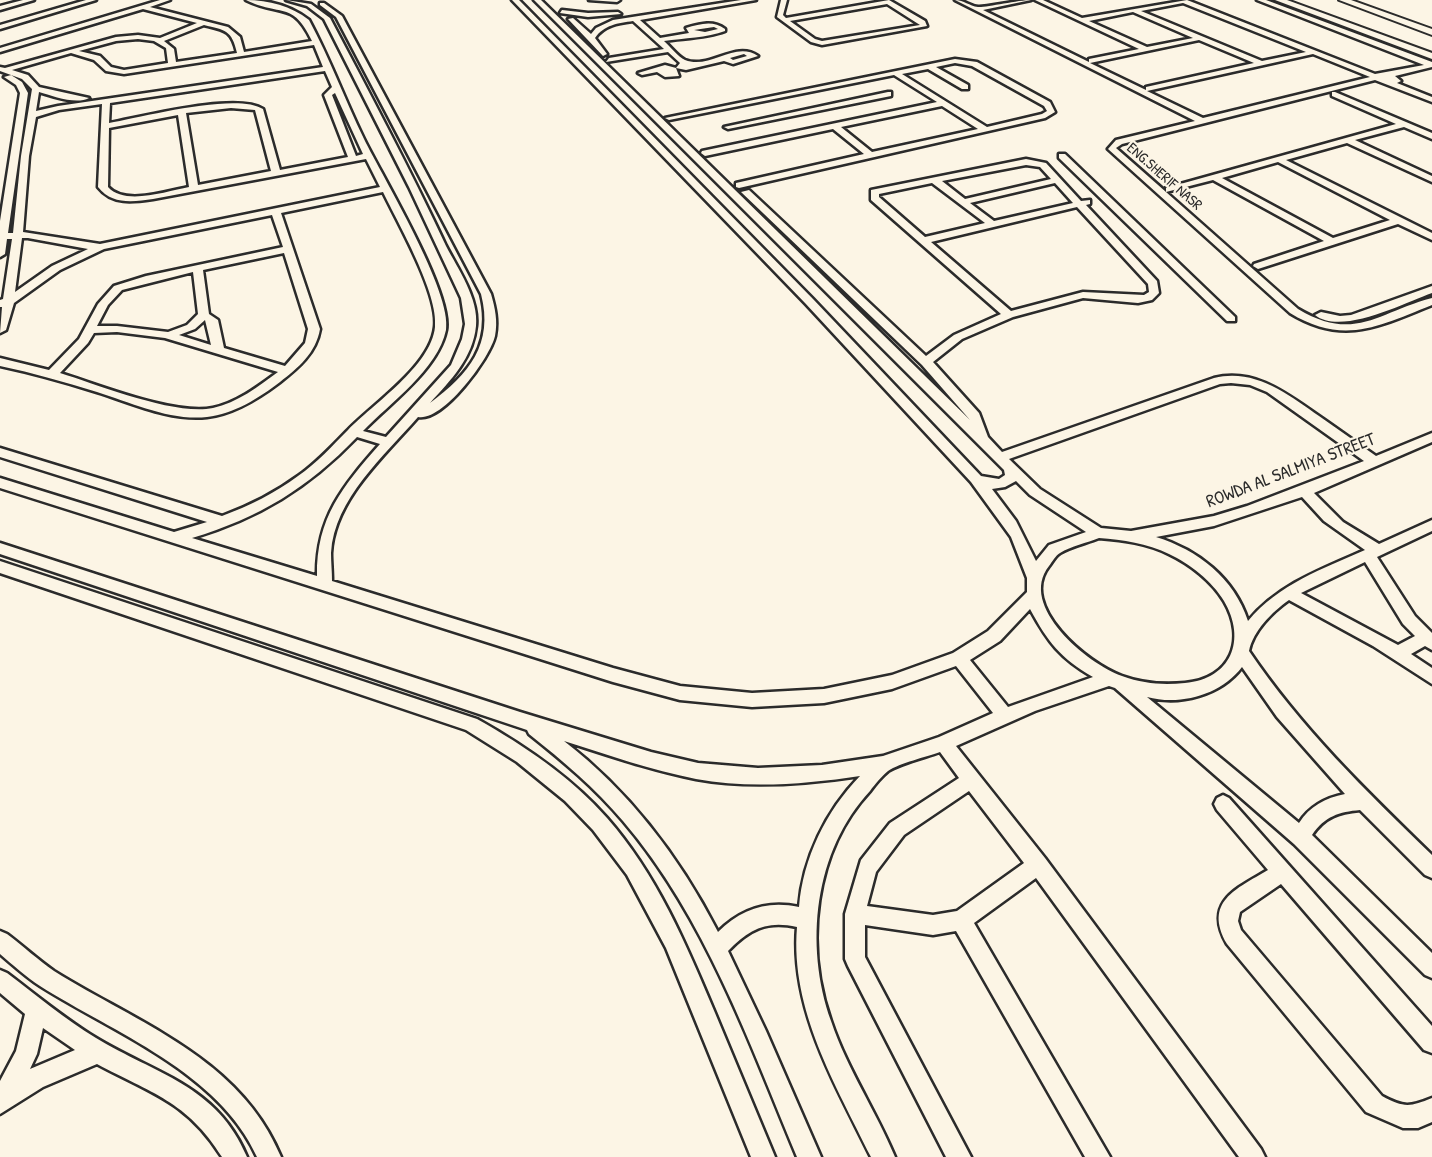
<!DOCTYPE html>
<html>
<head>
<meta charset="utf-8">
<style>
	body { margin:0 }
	canvas { display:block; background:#fcf5e5 }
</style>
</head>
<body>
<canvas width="1432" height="1157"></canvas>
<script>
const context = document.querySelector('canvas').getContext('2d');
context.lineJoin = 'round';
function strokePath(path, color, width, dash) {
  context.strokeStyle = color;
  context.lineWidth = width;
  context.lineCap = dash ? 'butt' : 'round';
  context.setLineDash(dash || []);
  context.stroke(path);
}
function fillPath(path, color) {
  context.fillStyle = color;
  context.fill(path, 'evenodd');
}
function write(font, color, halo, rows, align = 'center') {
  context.font = font + ' "Patrick Hand",sans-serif';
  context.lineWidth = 4.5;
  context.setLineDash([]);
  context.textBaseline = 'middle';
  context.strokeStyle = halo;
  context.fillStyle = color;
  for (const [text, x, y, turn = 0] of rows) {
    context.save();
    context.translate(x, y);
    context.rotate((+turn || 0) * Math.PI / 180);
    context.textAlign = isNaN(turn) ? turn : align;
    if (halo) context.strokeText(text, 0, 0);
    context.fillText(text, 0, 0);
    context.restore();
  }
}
const minor = new Path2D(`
	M23 0H34L0 10V6Z
	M86 0H96L0 29V25Z
	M160 0H170L150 7 228 27 240 37 244 52 312 41C293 0 280 17 246 0 269 0 291 6 309 20 330 59 344 98 364 139 382 176 453 293 446 330 438 369 390 403 363 431L386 437 451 365 462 339 465 324 461 298 409 187 324 19 307 6 286 0 311 4 330 18C370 94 410 169 446 246 458 269 479 299 476 326 473 358 450 381 430 403 469 374 494 344 481 294L336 17 320 5V3H324L342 16 491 294C495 308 498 321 495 336 490 358 443 422 418 417 385 455 334 499 331 553 331 562 332 572 332 581L613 668 680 686 752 693 824 689 892 675 953 653 988 631 1027 592V578L1011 537 971 482 805 303 512 0H519L813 299 981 476 999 479 1005 475 1004 470 534 0H541L970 420 922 365 741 192 749 190 926 356 954 335 1001 314 871 200V190L1026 159 1046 163 1081 201 1090 200V204L1086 205 1157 281 1159 293 1152 300 1138 303 1083 298 1013 317 962 339 933 362 979 413 988 437 1002 452 1214 378C1255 368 1287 394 1319 416 1338 429 1357 443 1376 456L1432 433V442L1314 493 1343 522 1379 544 1432 520V531L1377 557 1415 616 1432 633V650L1425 646 1411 654 1432 668V684L1373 646 1289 600C1272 612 1253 631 1249 651 1301 728 1366 791 1432 855V878L1425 875 1360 810C1339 812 1325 816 1312 835L1432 953V978L1425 975 1294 844 1115 688 1109 686 1035 711 956 746 1045 858 1261 1149 1265 1157H1239L1036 878 974 923 1110 1157H1085L956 931 933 935 865 925V957L971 1157H946L848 966 845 959V914L861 860 890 823 959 778 940 752C926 757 900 763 888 771 882 776 875 784 870 791 814 851 804 945 831 1021 847 1069 876 1111 895 1157H871C836 1085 790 1010 797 927 767 920 749 929 728 951L766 1031 821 1157H797C749 1042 705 917 623 821 595 788 563 761 529 734L527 730 0 554V543L520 712 651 752 698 763 758 768 822 765 883 756 939 737 993 713 956 666 892 689 824 703 752 707 680 700 613 682 0 488V478L174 532 207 522 0 457V448L222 516C249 506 275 493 298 476 317 463 332 446 348 430 373 404 431 366 435 327 439 294 398 223 383 192L281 213 320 329C316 353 298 368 280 382 259 398 234 414 207 417 170 421 132 403 97 392 65 382 33 373 0 366V358L49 370 79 339 98 304 114 286 146 276 283 247 272 215 104 249 60 270 14 303 6 330 0 333 2 307H0V300L3 299 12 239H7L5 254 0 257V221L20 93 16 85 4 77 11 75 22 82 28 93 8 233H13L21 156 32 89 22 79 0 71V67L5 68 116 37 138 35 160 38 197 23 143 9 0 52V48ZM204 25C225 30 232 30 237 53L176 62 174 49 164 41ZM138 39 154 41 166 48 168 63 124 70 111 67 100 56 79 51 116 41ZM314 45 323 67 58 106 36 111 39 92C53 96 76 105 89 98L39 87 28 75 12 70 71 53 94 60 106 71 124 74ZM325 71 332 87 324 95 348 157 280 170 263 109C237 92 142 117 109 123L110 103ZM335 93 363 154 356 156 332 95ZM102 104 98 187C112 205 133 202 153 199L366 159 380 187 100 244 23 232 29 156 36 117 59 110ZM231 108 255 110 271 171 198 185 186 113ZM178 115 189 187C167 191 125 206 108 187L109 128ZM1026 165 1040 167 1051 179 965 199 942 181ZM932 183 985 223 925 237 879 197V194ZM1055 183 1073 203 994 221 970 203ZM1077 207 1148 284 1149 292 1144 295 1083 292 1011 311 931 242ZM22 238H28L88 249 52 266 15 292ZM284 253 308 329 305 343 285 366 224 348 218 320 209 314 203 270ZM193 272 198 314 187 325 168 332 117 326H97L108 305 122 290ZM205 320 211 345 179 335 195 329ZM117 332 165 338 278 372C259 386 237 403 213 408 175 416 99 385 60 373L88 343 94 333ZM1231 383 1250 385 1267 392 1364 461 1247 506 1214 516 1131 531 1101 528 1040 489 1009 459 1220 384ZM357 437 380 444C343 486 316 518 317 576L192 538C259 518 308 488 357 437ZM1016 481 1030 495 1086 532 1049 545 1036 561 1016 521 992 489 1005 487ZM1302 497 1324 521 1365 550C1322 569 1279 584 1248 621 1234 578 1198 550 1156 537L1214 526ZM1099 538C1123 540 1147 543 1169 554 1190 564 1212 581 1224 601 1247 640 1231 679 1185 683 1163 685 1144 684 1122 676 1088 664 1017 606 1049 566 1052 562 1056 555 1060 553 1071 546 1087 543 1099 538ZM1365 562 1403 624 1415 636 1398 645 1301 593ZM1030 609C1048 642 1060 658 1093 677L1008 707 970 660 1000 641ZM1242 667 1277 717 1345 794C1325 798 1310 806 1299 823L1147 697C1180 706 1221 695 1242 667ZM564 741C608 755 651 770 696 779 749 789 807 784 860 776 826 811 803 858 799 907 767 900 741 909 718 932 680 858 630 792 564 741ZM969 791 1024 863 957 911 933 915 867 906 876 872 904 835Z
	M589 0H620L617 2Z
	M741 0H756L640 20 660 38 689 33 686 28C700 24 713 20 725 29V31C707 38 684 38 664 41 670 46 678 57 685 60 710 70 735 40 758 56L733 64 724 61 686 70 676 68 680 63 668 52 606 62 609 58 664 49 633 21C618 23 604 25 595 38L607 54 603 56 568 19 573 18 591 34 596 28 613 20ZM714 27 718 29 705 32 694 30ZM744 54 747 56 733 60 730 58Z
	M781 0H787L783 15 786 18 889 0 925 21 927 26 822 45 811 42 777 17ZM887 4 920 25 822 41 815 39 790 21Z
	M955 0C964 0 969 6 978 7 984 8 1018 0 1031 0L983 10 1089 62V59L1139 49 1035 0H1043L1082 18 1187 0 1375 74 1424 65 1257 0H1266L1432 62V67L1395 76 1401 81 1397 83 1432 97V102L1375 80 1122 144 1116 148 1166 192V188L1396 124 1332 96V92H1335L1432 133V139L1404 127 1355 140 1432 176V182L1347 143 1286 160 1432 233V240L1398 224 1258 269 1253 266 1254 264 1324 241 1213 180 1166 192 1298 309C1355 343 1378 312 1432 298V305C1379 326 1344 346 1290 313L1108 149 1116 140 1195 121ZM1183 3 1306 52 1262 61 1141 11ZM1133 12 1193 38 1147 47 1089 21ZM1199 40 1254 63 1146 87V90L1090 63ZM1313 54 1370 77 1203 118 1147 91ZM1278 162 1390 220 1333 238 1222 178Z
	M562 10 588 13 618 12 621 14 588 17 560 13Z
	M955 59 977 62 1050 102 1055 112 1045 118 739 188 736 187V183L864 154 833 129 705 156 701 153 702 151 937 102 894 75 669 120 665 118ZM955 63 972 66 1044 106 1047 111 1042 114 987 127 902 74 928 69 962 89H968V85L936 67ZM942 106 978 129 872 152 841 127Z
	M665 65 676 68 679 76 665 77 657 72 642 75 638 73Z
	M888 92H891V96L728 129 724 127Z
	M1059 154H1065L1235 317V321H1227L1059 158Z
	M1432 286V293C1404 303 1341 336 1315 315L1321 312 1340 316 1351 315Z
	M0 561 477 719C525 746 571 777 607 818 657 875 686 944 715 1013 735 1061 755 1109 775 1157H751L666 948 627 875 593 830 565 801 517 762 466 730 0 573Z
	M1223 795 1229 798 1432 1026V1053L1424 1050 1281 884 1240 912 1238 921 1241 930 1382 1096C1404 1108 1410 1107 1432 1098V1122L1418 1128H1403L1366 1112 1227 944C1203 902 1236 889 1268 870L1217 810 1214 804 1217 798Z
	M0 931 7 934C23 946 38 960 54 971 139 1024 240 1058 281 1157H257C219 1072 114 1033 40 986 26 977 13 965 0 954Z
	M0 970 7 973C36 995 65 1019 96 1038 155 1074 217 1085 247 1157H222C187 1101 151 1093 97 1064L43 1087 0 1114V1081L16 1051 25 1014 0 993ZM43 1028 75 1050 30 1069 37 1054Z`);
const major = new Path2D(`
	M1275 0H1287L1432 53V59Z
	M1339 0H1351L1432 29V35Z`);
const farStreetnames = [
	["ENG.SHERIF NASR",1164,177,41]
];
const streetNames = [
	["ROWDA AL SALMIYA STREET",1291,471,-21]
];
strokePath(minor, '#2b2b2b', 5);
strokePath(major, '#2b2b2b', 4);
fillPath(minor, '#fcf5e5');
fillPath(major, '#fcf5e5');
write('15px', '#2b2b2b', '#fcf5e5', farStreetnames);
write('18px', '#2b2b2b', '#fcf5e5', streetNames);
</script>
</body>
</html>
